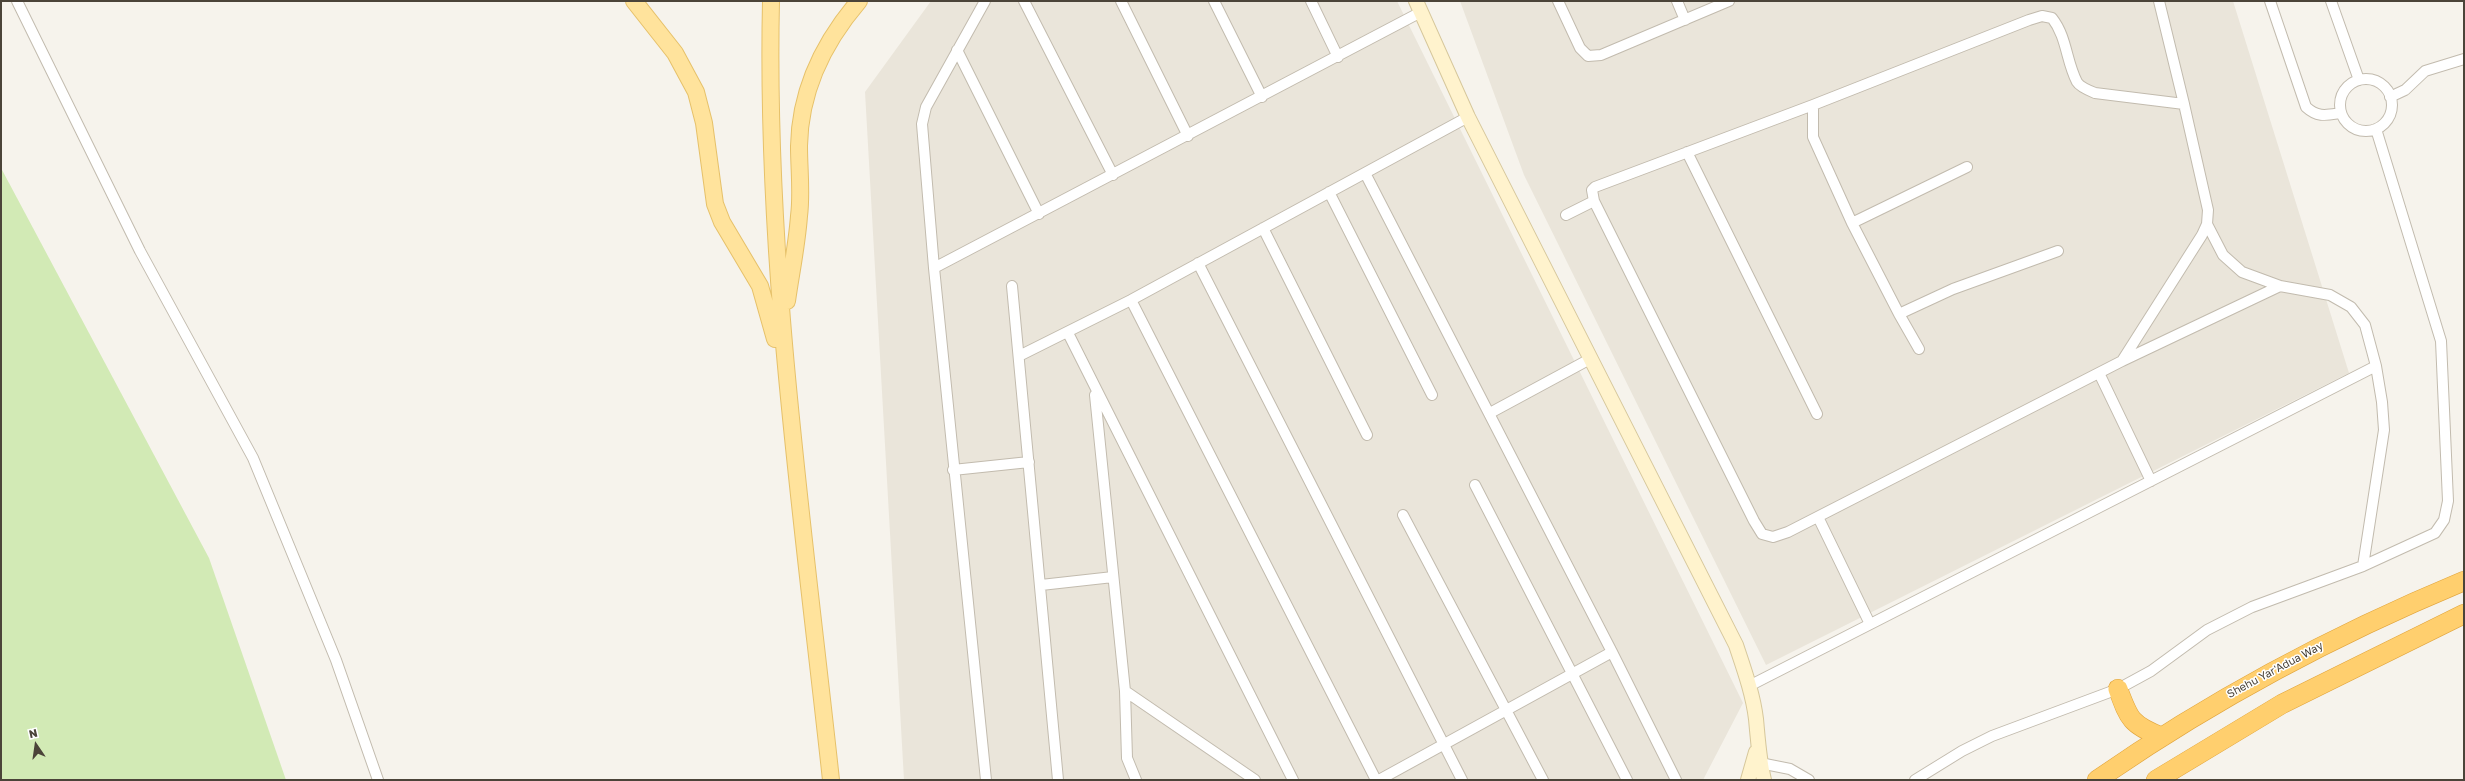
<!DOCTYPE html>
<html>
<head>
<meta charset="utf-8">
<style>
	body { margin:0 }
	#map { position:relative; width:2465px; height:781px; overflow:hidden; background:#f6f3ec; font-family:"Golos Text",sans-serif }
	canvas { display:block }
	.frame { position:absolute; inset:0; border:2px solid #4b4439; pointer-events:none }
	.north { position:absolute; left:16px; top:725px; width:40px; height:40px; -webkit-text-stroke:3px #fff; paint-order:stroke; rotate:347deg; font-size:11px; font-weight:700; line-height:16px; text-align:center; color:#4b4439 }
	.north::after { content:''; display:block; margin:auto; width:14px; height:18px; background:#4b4439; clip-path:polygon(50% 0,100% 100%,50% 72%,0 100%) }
</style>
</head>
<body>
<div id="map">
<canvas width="2465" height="781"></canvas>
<div class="frame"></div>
<div class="north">N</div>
</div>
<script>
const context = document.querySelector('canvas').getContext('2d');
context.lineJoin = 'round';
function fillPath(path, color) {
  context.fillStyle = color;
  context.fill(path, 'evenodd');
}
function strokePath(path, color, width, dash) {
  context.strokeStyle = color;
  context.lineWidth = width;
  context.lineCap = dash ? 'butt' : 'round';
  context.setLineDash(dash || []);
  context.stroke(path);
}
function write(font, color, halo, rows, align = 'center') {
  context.font = font + ' "Golos Text",sans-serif';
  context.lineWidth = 3;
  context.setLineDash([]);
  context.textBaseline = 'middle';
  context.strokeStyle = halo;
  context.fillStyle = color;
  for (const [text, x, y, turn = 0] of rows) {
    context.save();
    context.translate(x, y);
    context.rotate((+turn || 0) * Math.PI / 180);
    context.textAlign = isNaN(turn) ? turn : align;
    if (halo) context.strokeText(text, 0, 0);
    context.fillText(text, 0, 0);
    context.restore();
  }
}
const residential = new Path2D(`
	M931 1H1397L1743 703 1703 780H904L865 92Z
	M1460 1H2233L2349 373 1766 665 1524 175Z`);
const green = new Path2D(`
	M1 168 209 558 286 780H1Z`);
const street = new Path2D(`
	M17 1 140 251 253 458 336 660 378 780
	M985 1 926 107 922 124 934 268 986 780
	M1024 1 1113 175
	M1121 1 1188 136
	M1214 1 1262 97
	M1311 1 1338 57
	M1558 1 1580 48 1588 56 1601 55 1729 1
	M1677 1 1685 20
	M2159 1 2184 104
	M2270 1 2306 107C2318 118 2327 115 2341 113
	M2331 1 2359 80
	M957 50 1039 214
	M2340 105a26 26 0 1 1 52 0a26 26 0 1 1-52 0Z
	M2390 97 2405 90 2425 71 2464 59
	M1813 105V137L1852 223 1899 314 1953 289 2058 251
	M1687 152 1817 414
	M1365 173 1612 652 1676 780
	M1329 192 1432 395
	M1566 215 1594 201
	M1852 223 1967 167
	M2207 224 2223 255 2242 272 2280 286 2330 295 2351 307 2365 325 2376 366 2382 402 2384 430 2363 566
	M1263 228 1367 435
	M1198 263 1462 780
	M934 268 1421 12
	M1012 286 1058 780
	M1131 300 1376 780
	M1899 314 1919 349
	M1068 333 1293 780
	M1019 356 1131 300 1468 117
	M2122 361 2202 235 2207 224 2208 210 2184 104 2095 93C2090 91 2080 87 2077 82 2066 61 2067 37 2052 18L2042 16 2029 20 1813 105 1595 187 1592 190 1594 201 1754 521 1762 534 1773 537 1788 532 2122 361 2280 286
	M2099 373 2151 481
	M1095 395 1125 691 1127 758 1136 780
	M1490 413 1590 359
	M953 470 1029 462
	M1475 485 1627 780
	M1403 515 1543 780
	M1818 517 1870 624
	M1041 585 1113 577
	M1749 686 2376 366
	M1125 691 1255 780
	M1760 763 1790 769 1809 780
	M1379 780 1612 652
	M1915 780 1962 751 1992 736 2118 689 2151 671 2207 630 2252 607 2363 566 2435 533 2444 520 2448 501 2441 341 2376 129`);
const secondary = new Path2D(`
	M1416 1 1468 117 1736 645C1744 669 1753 694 1756 719 1758 740 1759 759 1764 780
	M1748 780 1756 752`);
const primary = new Path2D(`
	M634 1 675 53 696 92 704 123 715 204 722 222 760 286 775 339
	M771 1C765 262 803 521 831 780
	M787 301C791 273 797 244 799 216 802 193 799 170 799 146 800 90 823 43 859 1`);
const highway = new Path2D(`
	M2118 689C2129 719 2131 725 2162 737
	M2097 780C2212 700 2334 635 2464 581
	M2156 780 2282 704 2464 614`);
const streetNames = [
	["Shehu Yar'Adua Way",2275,670,-28]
];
fillPath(residential, '#eae5da');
fillPath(green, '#d2eab5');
strokePath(street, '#c2bbae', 12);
strokePath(secondary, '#d6c79b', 16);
strokePath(primary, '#e6c16a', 18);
strokePath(highway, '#e0a43c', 20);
strokePath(street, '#fff', 10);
strokePath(secondary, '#fff3cd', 14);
strokePath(primary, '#ffe39c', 16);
strokePath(highway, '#ffcf6e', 19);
write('11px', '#4b4439', '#fff', streetNames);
</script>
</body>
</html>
